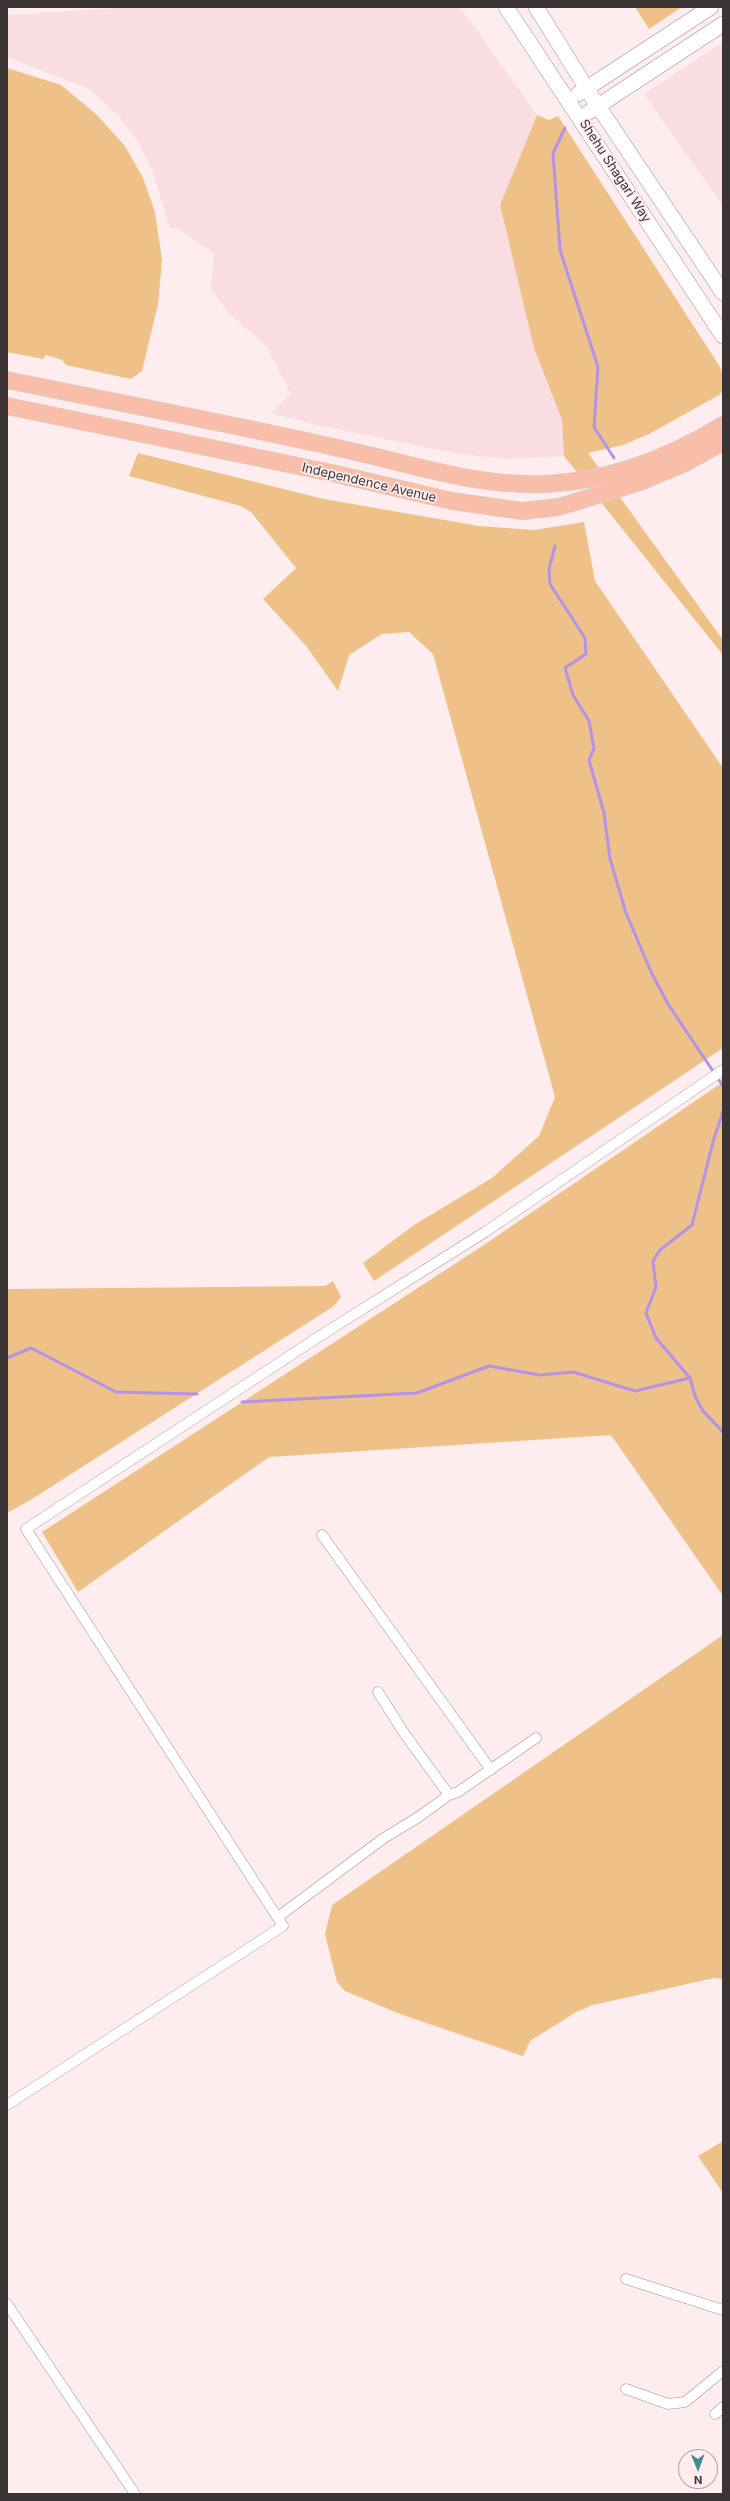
<!DOCTYPE html>
<html>
<head>
<meta charset="utf-8">
<style>
	body { margin:0 }
	#map { position:relative; width:730px; height:2501px; overflow:hidden; background:#feedef; font-family:Inter,sans-serif }
	canvas { display:block }
	.frame { position:absolute; inset:0; border:8px solid #3b3435; pointer-events:none }
	.north { position:absolute; left:678px; top:2449px; width:40px; height:40px; box-sizing:border-box; background:#feedef; border:1px solid #b0a3a5; border-radius:50%; rotate:179deg; font-size:11px; font-weight:700; line-height:16px; text-align:center; color:#3b3435 }
	.north::after { content:''; display:block; margin:auto; width:14px; height:18px; background:#438a91; clip-path:polygon(50% 0,100% 100%,50% 72%,0 100%) }
</style>
</head>
<body>
<div id="map">
<canvas width="730" height="2501"></canvas>
<div class="frame"></div>
<div class="north">N</div>
</div>
<script>
const context = document.querySelector('canvas').getContext('2d');
context.lineJoin = 'round';
function fillPath(path, color) {
  context.fillStyle = color;
  context.fill(path, 'evenodd');
}
function strokePath(path, color, width, dash) {
  context.strokeStyle = color;
  context.lineWidth = width;
  context.lineCap = dash ? 'butt' : 'round';
  context.setLineDash(dash || []);
  context.stroke(path);
}
function write(font, color, halo, rows, align = 'center') {
  context.font = font + ' Inter,sans-serif';
  context.lineWidth = 3.5;
  context.setLineDash([]);
  context.textBaseline = 'middle';
  context.strokeStyle = halo;
  context.fillStyle = color;
  for (const [text, x, y, turn = 0] of rows) {
    context.save();
    context.translate(x, y);
    context.rotate((+turn || 0) * Math.PI / 180);
    context.textAlign = isNaN(turn) ? turn : align;
    if (halo) context.strokeText(text, 0, 0);
    context.fillText(text, 0, 0);
    context.restore();
  }
}
const built = new Path2D(`
	M134 7H460L537 115 500 205 534 348 562 420 564 456 508 459 459 454 312 424 271 413 291 394 267 347 229 313 211 289 214 253 177 228 170 229 152 169 138 142 118 115 89 89 7 57V15Z
	M723 42V206L644 94Z`);
const green = new Path2D(`
	M635 7H682L649 29Z
	M7 68 61 85 97 115 125 146 143 178 155 212 162 260 158 304 142 371 131 379 66 365 62 360 46 355 43 359 7 352Z
	M537 115 549 120 558 116 720 367 723 377V391L719 395 649 434 623 445 588 453 723 640V655L564 456 562 420 534 348 500 205Z
	M138 453 324 499 479 526 534 530 584 522 595 581 723 768V1048L374 1281 363 1263 414 1225 492 1178 539 1136 555 1097 433 654 409 632 382 634 349 655 338 691 307 647 263 599 296 568 251 512 241 506 129 476Z
	M723 1082V1596L611 1435 269 1457 78 1592 42 1532 484 1245Z
	M333 1281 341 1297 334 1306 32 1499 7 1513V1289L325 1286Z
	M723 1635V1979L714 1978 593 2005 576 2012 530 2041 523 2056 400 2014 345 1991 337 1982 325 1934 332 1905Z
	M723 2141V2193L698 2156Z`);
const stream = new Path2D(`
	M565 128 553 153 560 250 598 367 594 427 614 458
	M555 546 549 569 550 584 585 638 586 654 565 668 573 695 589 721 594 748 589 760 604 813 610 859 626 913 652 974 668 1004 723 1086
	M723 1111 713 1142 692 1225 660 1250 653 1261 656 1287 646 1313 656 1338 690 1378 695 1396 703 1411 723 1432
	M7 1358 31 1348 116 1392 197 1394
	M242 1402 417 1393 489 1366 540 1375 573 1372 635 1391 690 1378`);
const street = new Path2D(`
	M322 1535 491 1770
	M378 1692 404 1733 449 1795
	M278 1917 384 1838 417 1818 449 1795 458 1792 536 1738
	M7 2105 283 1926 26 1529 323 1334 485 1232 723 1070
	M626 2279 723 2310
	M7 2304 135 2494
	M626 2389 668 2404 685 2402 723 2371
	M715 2414 723 2407`);
const secondary = new Path2D(`
	M506 7 723 336
	M536 7 592 97 723 293
	M578 94 711 7
	M589 112 723 24`);
const primary = new Path2D(`
	M7 380C124 404 243 426 360 453 421 467 482 487 546 484 610 481 669 458 723 425
	M7 406 332 473 452 501 522 511 559 507 640 482 681 465 723 442`);
const streetNames = [
	["Shehu Shagari Way",615,171,57],
	["Independence Avenue",369,483,13]
];
fillPath(built, '#fadde1');
fillPath(green, '#eec188');
strokePath(stream, '#b591e8', 3);
strokePath(street, '#a18e91', 11);
strokePath(secondary, '#a18e91', 16);
strokePath(primary, '#d4d2d3', 18);
strokePath(street, '#fff', 10);
strokePath(secondary, '#fff', 15);
strokePath(primary, '#f8bea9', 17);
write('13px', '#3b3435', '#feedef', streetNames);
</script>
</body>
</html>
